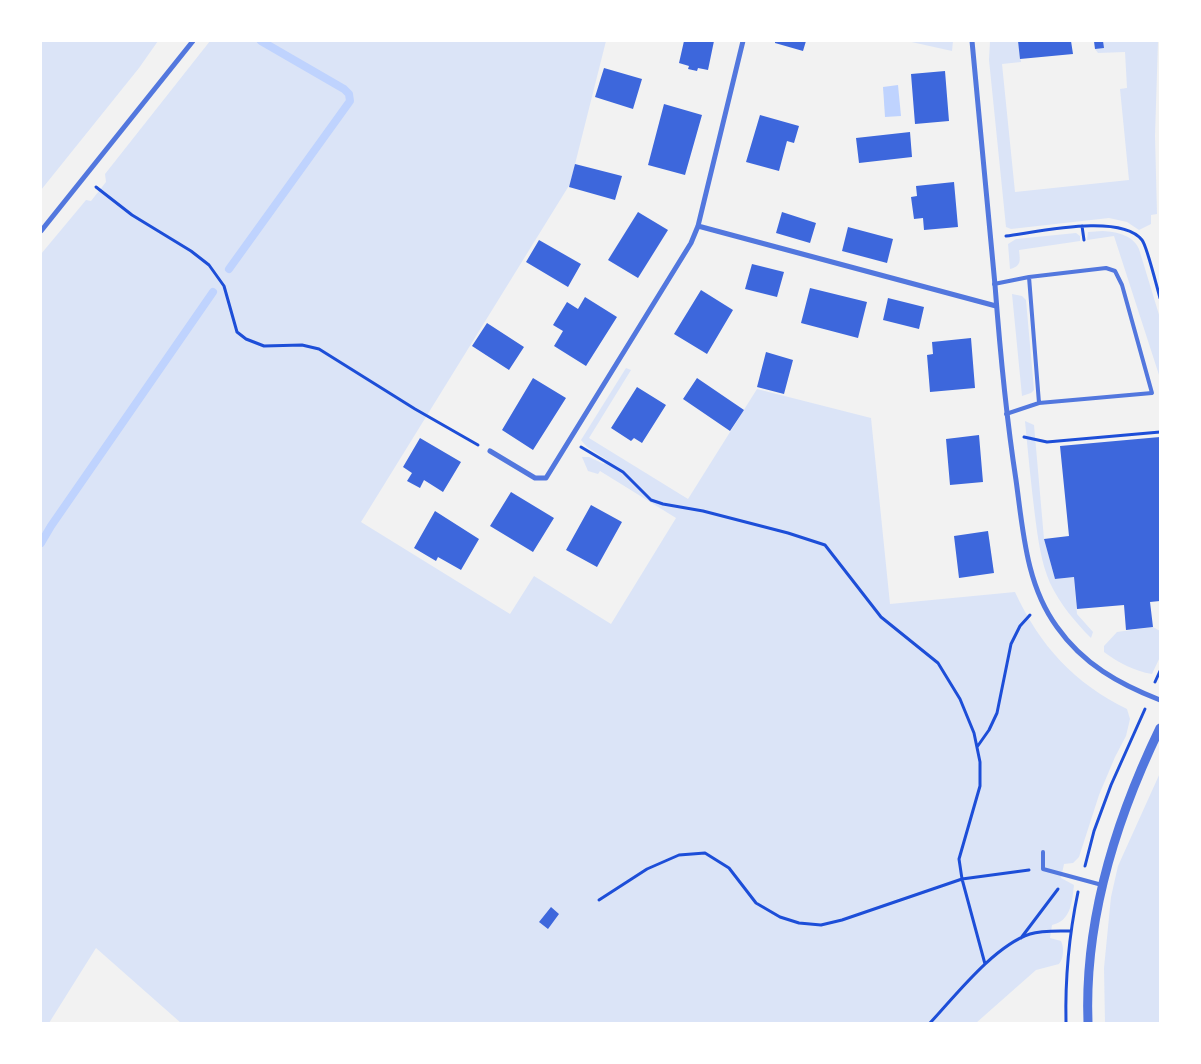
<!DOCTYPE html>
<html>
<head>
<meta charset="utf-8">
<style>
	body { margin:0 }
	#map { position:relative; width:1201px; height:1064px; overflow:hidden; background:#f2f2f2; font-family:"Varela Round",sans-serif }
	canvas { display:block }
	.frame { position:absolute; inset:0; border:42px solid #fff; pointer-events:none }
</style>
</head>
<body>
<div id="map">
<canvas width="1201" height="1064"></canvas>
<div class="frame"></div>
</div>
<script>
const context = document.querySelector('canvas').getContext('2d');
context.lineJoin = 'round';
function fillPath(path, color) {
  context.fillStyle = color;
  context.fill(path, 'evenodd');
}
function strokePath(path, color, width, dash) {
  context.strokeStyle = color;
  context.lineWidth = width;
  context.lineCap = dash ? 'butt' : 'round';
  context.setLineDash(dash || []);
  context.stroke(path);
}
const green = new Path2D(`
	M41 41H158L139 68 41 190Z
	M210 41H606L570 184 361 522 510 614 534 576 611 624 676 518 600 471 598 474 588 471 582 457H589L604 464 607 460 587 447 581 440 626 368 631 370 589 438 688 499 757 389 871 418 890 604 1015 592C1040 646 1074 683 1127 709L1130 719 1126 736 1115 757 1099 795 1079 857 1073 863 1064 864 1061 878 1074 885C1072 902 1071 921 1052 925L1050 938 1061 941C1064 947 1064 958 1059 964L1036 970 976 1023H181L96 948 49 1023H41V254L86 200 91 201 106 182 105 174Z
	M907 41H953L952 51Z
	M990 41H1018L1021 62 1002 64 1015 192 1129 180 1120 89 1127 88 1125 52 1098 53 1095 49 1094 41H1158L1155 136 1157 214 1151 215V224L1139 230 1127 222 1109 218 1011 229 1006 227 989 60Z
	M1103 231C1117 232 1133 235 1139 249L1160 318V378L1114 236 1087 240 1088 232Z
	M1076 233 1080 236V241L1019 250C1020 260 1022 266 1010 269L1008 244 1016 239Z
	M1012 294 1022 296 1026 300 1034 390 1031 393 1022 396Z
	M1025 421 1034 425 1044 539 1055 579 1074 577 1077 614 1093 632 1091 638C1075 622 1060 604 1050 583 1041 562 1038 539 1035 516 1031 484 1028 453 1025 421Z
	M1153 627 1160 631V657L1152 674C1134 671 1119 663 1104 652V646L1117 632Z
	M1160 773V1023H1105L1104 968 1111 897 1118 866Z`);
const water = new Path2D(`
	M898 85 901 116 885 117 883 87Z`);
const stream = new Path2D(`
	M229 269 350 101 349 94 344 89 261 41
	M41 543 51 526 213 292`);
const building = new Path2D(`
	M684 41H714L708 70 698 68 697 71 688 69 689 66 679 63Z
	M775 41H806L803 51 775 43Z
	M1018 41H1071L1073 54 1020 59Z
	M1094 41H1103L1104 48 1095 49Z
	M604 68 642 79 633 109 595 97Z
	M945 71 949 121 915 124 911 74Z
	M664 104 702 115 685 175 648 165Z
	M760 115 799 126 794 143 787 141 779 171 746 162Z
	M910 132 912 157 859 163 856 138Z
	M575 164 622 176 615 200 569 187Z
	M954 182 958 227 924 230 923 218 914 219 911 197 917 196 916 186Z
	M638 212 668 230 638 278 608 260Z
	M782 212 816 223 810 243 776 233Z
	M848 227 893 239 887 263 842 251Z
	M539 240 581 264 568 287 526 262Z
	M752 264 784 272 777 297 745 289Z
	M810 288 867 302 858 338 801 323Z
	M701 290 733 310 707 354 674 334Z
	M585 297 617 317 586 366 554 346 563 331 553 325 567 302 578 309Z
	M888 298 924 307 919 329 883 320Z
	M487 323 524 347 509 370 472 346Z
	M971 338 975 388 930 392 927 355 933 354 932 342Z
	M766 352 793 360 784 394 757 387Z
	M533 378 566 398 533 450 502 430Z
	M697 378 744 410 730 431 683 399Z
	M637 387 666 405 642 443 634 438 631 441 611 428Z
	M979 435 983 482 950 485 946 439Z
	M1160 437V601L1150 602 1153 627 1126 630 1124 605 1077 609 1074 577 1055 579 1044 539 1069 536 1060 446Z
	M420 438 461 462 443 492 424 480 420 488 407 481 412 473 403 467Z
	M511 492 554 518 533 552 490 526Z
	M591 505 622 522 597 567 566 550Z
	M435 511 479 539 461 570 438 557 436 561 414 548Z
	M988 531 994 573 959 578 954 536Z
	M551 907 559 914 548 929 539 922Z`);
const path = new Path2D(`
	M96 187 132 215 191 251 209 265 224 286 237 332 246 339 264 346 302 345 319 349 415 409 478 445
	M1082 226 1084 240
	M1006 236C1038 232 1120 213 1142 240 1147 246 1157 288 1160 298
	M1024 437 1047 442 1160 432
	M581 447 623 472 651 500 663 504 703 511 788 533 825 545 881 617 938 663 960 699 974 733 980 762V786L959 859 962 879 985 964
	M1155 682 1160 671
	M977 747 989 730 997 713 1011 644 1020 626 1030 615
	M1085 866 1094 831 1111 785 1145 709
	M599 900 647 869 679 855 705 853 729 868 756 903 780 917 799 923 821 925 842 920 962 879 1029 870
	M1021 938 1058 889
	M930 1023C956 995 994 946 1030 934 1042 930 1059 931 1071 931
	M1066 1023C1065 979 1069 935 1078 892`);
const service = new Path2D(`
	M1029 277 1039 403
	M994 284 1029 277 1106 268 1115 271 1122 285 1152 393 1039 403 1006 414
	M1043 852V869L1102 885`);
const minor = new Path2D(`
	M972 41C980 123 988 204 995 285 1000 351 1006 415 1016 480 1023 530 1026 585 1057 627 1083 664 1119 684 1160 700
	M698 226 996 306
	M41 231 193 41
	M490 451 535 478H546L691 243 698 226 743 41`);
const tertiary = new Path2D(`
	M1088 1023C1084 920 1116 819 1160 728`);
fillPath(green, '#dbe4f7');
fillPath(water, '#bfd3fe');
strokePath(stream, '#bfd3fe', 8);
fillPath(building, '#3d67dc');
strokePath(path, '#1d4ed8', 3);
strokePath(service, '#5277de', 4);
strokePath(minor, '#5277de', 5);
strokePath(tertiary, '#5277de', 9);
</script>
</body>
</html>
